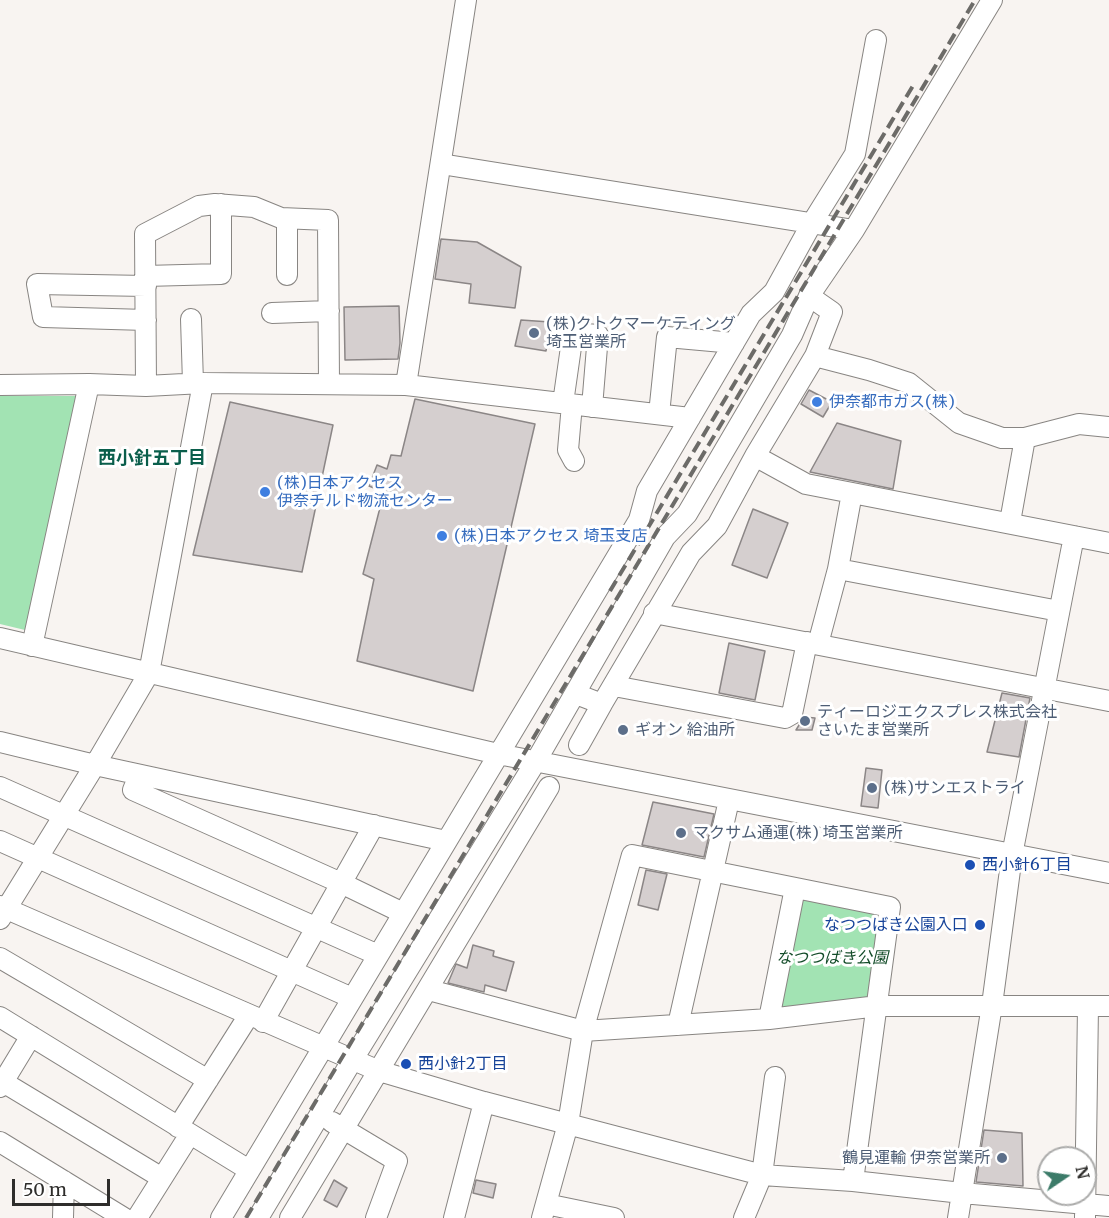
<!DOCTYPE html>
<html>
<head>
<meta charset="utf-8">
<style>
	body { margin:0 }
	#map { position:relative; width:1109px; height:1218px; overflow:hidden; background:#f8f4f1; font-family:Merriweather,serif }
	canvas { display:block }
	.north { position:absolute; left:1037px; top:1146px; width:60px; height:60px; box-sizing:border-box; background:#fff; border:2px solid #ababaa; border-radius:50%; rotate:77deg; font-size:16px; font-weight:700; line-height:24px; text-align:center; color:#2e2d2b }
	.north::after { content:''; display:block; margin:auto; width:21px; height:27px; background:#3c7b69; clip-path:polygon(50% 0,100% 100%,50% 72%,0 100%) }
	.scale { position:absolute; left:12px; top:1179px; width:98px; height:27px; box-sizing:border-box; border:3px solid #2e2d2b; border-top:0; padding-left:8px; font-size:18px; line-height:21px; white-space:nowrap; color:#2e2d2b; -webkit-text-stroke:4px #fff; paint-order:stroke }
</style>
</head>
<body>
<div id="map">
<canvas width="1109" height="1218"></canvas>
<div class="north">N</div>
<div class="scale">50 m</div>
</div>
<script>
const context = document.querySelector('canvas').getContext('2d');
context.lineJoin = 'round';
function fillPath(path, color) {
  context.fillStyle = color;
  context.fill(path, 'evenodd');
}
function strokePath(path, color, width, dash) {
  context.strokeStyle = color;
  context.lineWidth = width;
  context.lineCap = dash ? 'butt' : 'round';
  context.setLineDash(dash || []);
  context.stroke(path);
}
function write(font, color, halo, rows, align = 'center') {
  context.font = font + ' Merriweather,"Noto Sans JP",serif';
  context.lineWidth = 6;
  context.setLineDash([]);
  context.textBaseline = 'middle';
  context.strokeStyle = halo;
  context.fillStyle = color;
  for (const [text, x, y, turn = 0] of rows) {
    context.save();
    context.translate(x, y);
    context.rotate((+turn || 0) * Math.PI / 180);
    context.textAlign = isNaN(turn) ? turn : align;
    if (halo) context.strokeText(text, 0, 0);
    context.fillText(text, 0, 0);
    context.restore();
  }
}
const green = new Path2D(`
	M0 396H76L25 630 0 624Z
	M804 895 881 910 873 997 780 1010 797 899Z`);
const building = new Path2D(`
	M441 239 477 242 521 267 515 308 469 303 471 284 435 279Z
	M399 306 400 343 398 359 345 360 344 307Z
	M521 320 550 322 546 351 515 346Z
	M809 390 832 402 823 417 801 404Z
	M415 399 535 424 473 691 357 661 374 579 363 574 384 492 369 486 377 465 387 469 391 455 401 456Z
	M230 402 333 425 302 572 193 555Z
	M837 423 901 441 893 489 810 472Z
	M753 509 788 523 767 578 732 565Z
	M729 643 765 651 755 700 719 693Z
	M1002 693 1030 698 1019 757 987 752Z
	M804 717 815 718 812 730H796Z
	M866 768 882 770 878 808 861 806Z
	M653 802 714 814 704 857 642 845Z
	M646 870 667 874 658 910 638 905Z
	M473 945 494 951 493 956 514 962 506 991 485 985 484 992 448 983 456 964 467 968Z
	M984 1130 1022 1133 1023 1186 976 1182Z
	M334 1180 347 1188 337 1207 324 1200Z
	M476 1180 496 1184 493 1198 473 1193Z`);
const minor = new Path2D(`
	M441 164 854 230
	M287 275V219
	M145 276 221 274V204
	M146 286 37 284 43 317 146 320
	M272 313 329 311
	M191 319 193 383
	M815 356 869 370 909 383 959 423 1002 438H1025L1079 424 1109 427
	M0 385 89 384 146 386 203 383 406 385 690 418
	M406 385 466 0
	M146 386 145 234 199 206 215 204 254 207 281 218 328 220 329 384
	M563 403 573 333 598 335 592 407
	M572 404 568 450 574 461
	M659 414 667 337 734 343
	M755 456 806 484 1109 543
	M1010 522 1025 438
	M838 569 1059 611
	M654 613 1109 701
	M0 638 498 754 1109 873
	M818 644 838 569 852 493
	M32 646 89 384
	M614 686 785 718 792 714 807 642
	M576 694 602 704 691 553 717 526 755 456 815 356 832 312 809 296
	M0 742 95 765 446 841
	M579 745 602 704
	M139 775 133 790 341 883 403 913
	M0 787 378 955
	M0 841 352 998
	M0 906 379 1071 484 1102 762 1175 775 1077
	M0 919 95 765 149 673 203 383
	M0 958 208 1080
	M429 990 583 1031 769 1019 878 1006H1109
	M0 1017 249 1170
	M769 1019 795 888
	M263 1022 374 825
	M678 1025 729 800
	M3 1082 162 1178
	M0 1087 31 1036
	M332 1122 397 1161 376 1218
	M178 1127 249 1015
	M0 1142 124 1218
	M546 1204 614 1218
	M63 1218 64 1181
	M137 1218 190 1134
	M221 1218 639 520 647 491 751 314 774 292 812 223 855 154 876 40
	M258 1218 353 1059 536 761 665 537 687 514 792 335 809 296 854 230 992 0
	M290 1218 549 787
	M454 1218 484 1102
	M542 1218 568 1124 583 1031 632 855 890 907 853 1181
	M744 1218 762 1175 853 1181 962 1193 992 1005 1012 855 1074 536
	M958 1218 962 1193 1109 1206
	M1085 1218 1088 1006`);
const rail = new Path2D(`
	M610 591 914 84
	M246 1218 975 0`);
const markers = [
	[534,333,6,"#5c6f8a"],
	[817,402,6,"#3f7fe0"],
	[265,492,6,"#3f7fe0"],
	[442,536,6,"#3f7fe0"],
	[805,721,6,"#5c6f8a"],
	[623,730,6,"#5c6f8a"],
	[872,788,6,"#5c6f8a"],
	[681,833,6,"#5c6f8a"],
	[970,865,6,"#1a4fb4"],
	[980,925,6,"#1a4fb4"],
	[406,1064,6,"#1a4fb4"],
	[1002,1158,6,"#5c6f8a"]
];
const serviceNames = [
	["(株)クトクマーケティング",546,324],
	["埼玉営業所",546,342],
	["ティーロジエクスプレス株式会社",817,712],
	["さいたま営業所",817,730],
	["ギオン 給油所",635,730],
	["(株)サンエストライ",884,788],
	["マクサム通運(株) 埼玉営業所",693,833],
	["鶴見運輸 伊奈営業所",990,1158,"right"]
];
const shopNames = [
	["伊奈都市ガス(株)",829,402],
	["(株)日本アクセス",277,483],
	["伊奈チルド物流センター",277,501],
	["(株)日本アクセス 埼玉支店",454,536]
];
const transitNames = [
	["西小針6丁目",982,865],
	["なつつばき公園入口",968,925,"right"],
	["西小針2丁目",418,1064]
];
const parkNames = [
	["なつつばき公園",832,958]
];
const neighbourhoodNames = [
	["西小針五丁目",152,459]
];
fillPath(green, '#a2e3b3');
fillPath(building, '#d5cfcf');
strokePath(building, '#8b8686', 1.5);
strokePath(minor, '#888582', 22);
strokePath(minor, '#fff', 20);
strokePath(rail, '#6c6b68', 4, [12, 6]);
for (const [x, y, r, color] of markers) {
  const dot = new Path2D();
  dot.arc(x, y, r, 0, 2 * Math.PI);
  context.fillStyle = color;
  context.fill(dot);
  strokePath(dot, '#fff', 2);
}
write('16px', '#4e5e75', '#fff', serviceNames, 'left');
write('16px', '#366cbe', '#fff', shopNames, 'left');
write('16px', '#164399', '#fff', transitNames, 'left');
write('italic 16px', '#144d2a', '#fff', parkNames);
write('bold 18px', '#0a5e4b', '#fff', neighbourhoodNames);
</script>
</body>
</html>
